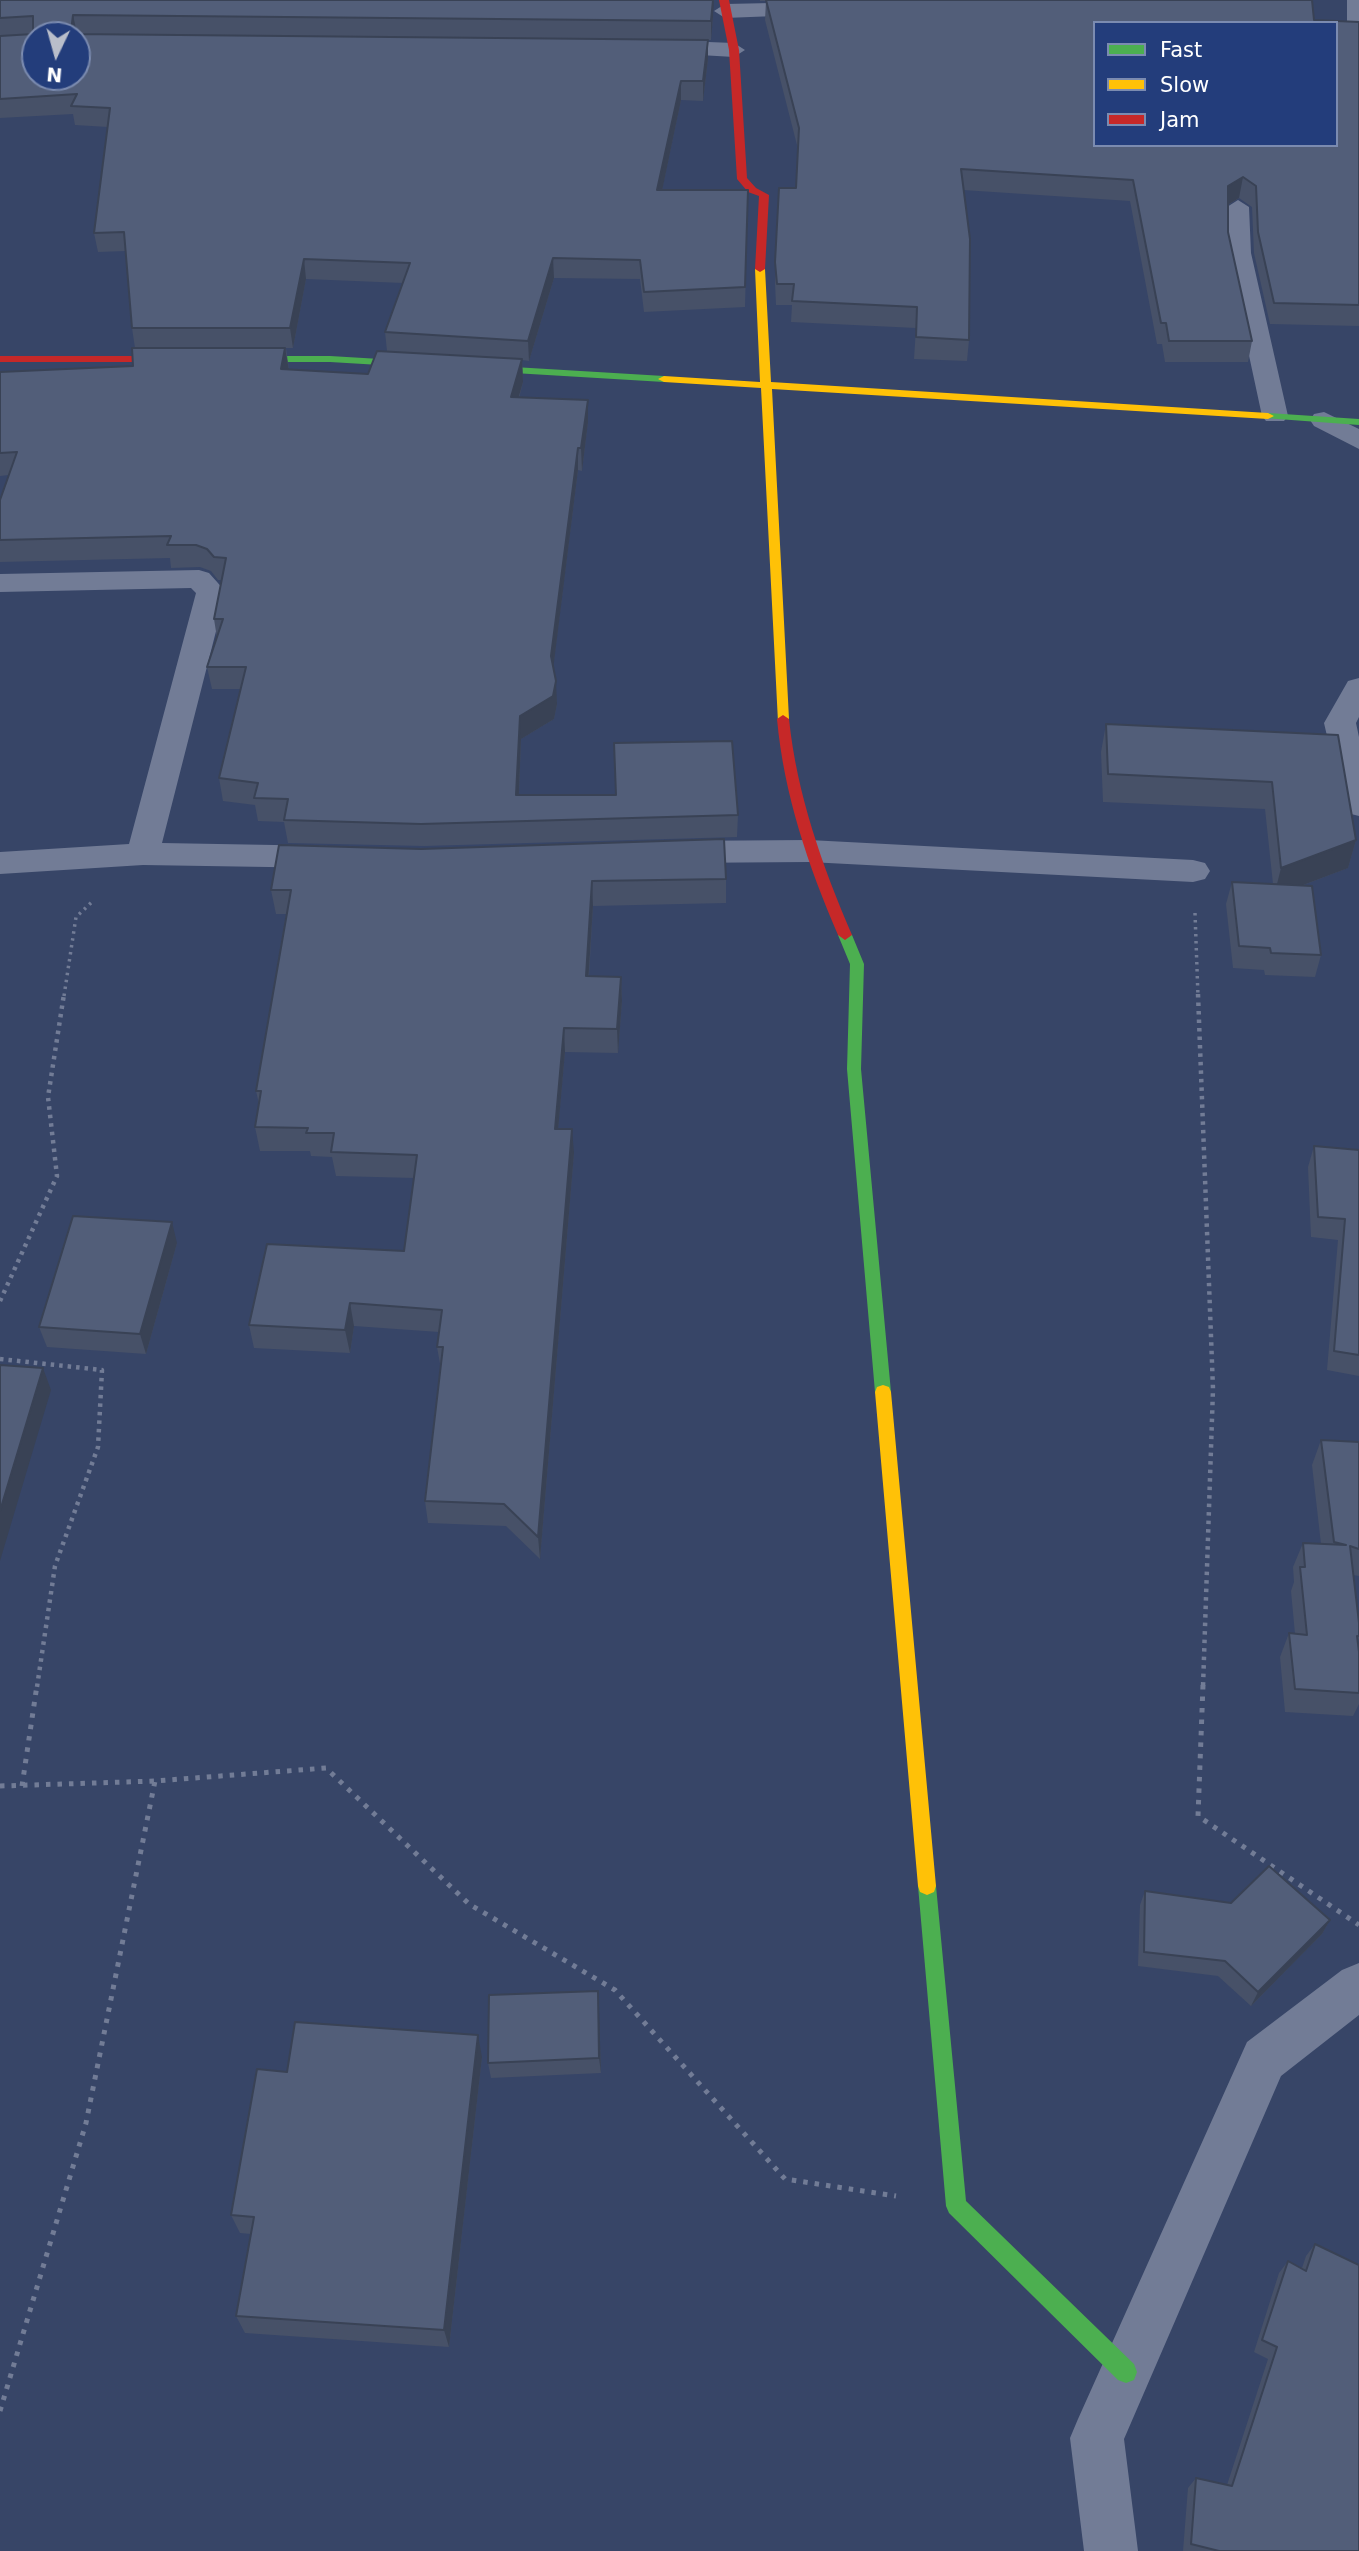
<!DOCTYPE html>
<html>
<head>
<meta charset="utf-8">
<style>
	body { margin:0 }
	#map { position:relative; width:1359px; height:2551px; overflow:hidden; background:#374567; font-family:"DejaVu Sans",sans-serif }
	canvas { display:block }
	.legend { position:absolute; left:1093px; top:21px; width:245px; height:126px; box-sizing:border-box; background:#233d7b; border:2px solid #7b8bb0; margin:0; padding:9px 12px; list-style:none; font-size:21px; color:#fff }
	.legend li { display:flex; align-items:center; gap:14px; height:35px }
	.legend b { width:35px; border:2px solid #7b8bb0 }
	.north { position:absolute; left:21px; top:21px; width:70px; height:70px; box-sizing:border-box; background:#233d7b; border:2px solid #7b8bb0; border-radius:50%; rotate:185deg; font-size:19px; font-weight:700; line-height:28px; text-align:center; color:#fff }
	.north::after { content:''; display:block; margin:auto; width:24px; height:32px; background:#b9beca; clip-path:polygon(50% 0,100% 100%,50% 72%,0 100%) }
</style>
</head>
<body>
<div id="map">
<canvas width="1359" height="2551"></canvas>
<ul class="legend">
<li><b style="height:9px;background:#4caf50"></b>Fast</li>
<li><b style="height:9px;background:#ffc107"></b>Slow</li>
<li><b style="height:9px;background:#c62828"></b>Jam</li>
</ul>
<div class="north">N</div>
</div>
<script>
const context = document.querySelector('canvas').getContext('2d');
context.lineJoin = 'round';
function strokePath(path, color, width, dash) {
  context.strokeStyle = color;
  context.lineWidth = width;
  context.lineCap = dash ? 'butt' : 'round';
  context.setLineDash(dash || []);
  context.stroke(path);
}
function fillPath(path, color) {
  context.fillStyle = color;
  context.fill(path, 'evenodd');
}
const pathFar2 = new Path2D(`
	M1195 913 1198 996
	M64 996 76 917 93 901`);
const pathFar1 = new Path2D(`
	M1198 994 1213 1389 1203 1687
	M0 1301 57 1176 48 1097 64 994
	M0 1359 102 1370 98 1447 55 1566 37 1687`);
const path = new Path2D(`
	M1203 1685 1198 1816 1359 1925
	M0 1786 155 1781 326 1768 469 1904 615 1990 785 2179 896 2196
	M22 1786 37 1685
	M0 2411 86 2123 155 1781`);
const lane = new Path2D(`
	M1238 200 1249 207 1251 253 1288 416 1284 421H1266L1262 416 1227 253V207Z`);
const street = new Path2D(`
	M1347 0H1359V30L1350 28 1347 23Z
	M819 2 830 9 827 14 725 18 714 11 725 4Z
	M656 40 734 43 745 50 734 57 648 52 645 47Z
	M1324 412 1359 429V449L1314 426 1310 420 1314 414Z
	M199 570 209 573 226 592 162 843 331 846 343 849 348 857 343 865 331 868 143 865 0 874V852L129 844 196 593 191 588 0 592V574Z
	M1359 678V717L1356 723 1359 737V816L1347 813 1343 805 1324 723 1348 681Z
	M809 840 1193 860 1205 863 1210 871 1205 879 1193 882 809 862 674 863 662 860 657 852 662 844 674 841Z
	M1359 1963V2015L1281 2076 1124 2439 1138 2551H1084L1070 2438 1078 2419 1247 2042 1342 1970Z`);
const fast = new Path2D(`
	M330 356 664 376 670 379 664 382 330 362H255L250 359 255 356Z
	M1268 413 1359 419V425L1264 418V414Z
	M845 930 852 935 864 964 861 1069 891 1392 889 1397H877L875 1392 847 1069 850 964 838 935Z
	M927 1877 934 1880 936 1886 966 2201 1134 2364 1137 2372 1134 2380 1126 2383 1118 2380 949 2213 946 2206 918 1886 920 1880Z`);
const slow = new Path2D(`
	M760 266 765 269 771 382 1268 413 1274 416 1268 419 772 389 789 719 788 722H778L761 388 664 382 658 379 664 376 760 382 755 269Z
	M883 1385 889 1387 891 1392 936 1886 934 1892 927 1895 920 1892 918 1886 875 1392 877 1387Z`);
const jam = new Path2D(`
	M719 0H729L739 50 747 178 756 188 769 195 765 269 760 272 755 269 759 196 748 192 737 179 729 50Z
	M0 356H255L260 359 255 362H0Z
	M783 715 789 719C797 795 822 865 852 935L845 940 838 935C808 865 784 795 777 719Z`);
const wall = new Path2D(`
	M0 0 713 16 711 40 77 33 708 40V59L703 101 681 100 662 190H748L745 307 644 312 640 279 554 278 529 361 522 360 523 382 519 398 588 422 582 471 578 470 553 668 557 704 554 719 521 739 519 795 738 815 737 837 424 846 288 843 284 822 258 821 255 805 223 801 219 778 240 689H212L207 667 217 638 214 619 222 580H218L211 571 200 567 171 568 170 558 0 562V500L9 475 0 476V372L133 366 135 348 132 328 126 251 98 252 94 233 108 127 75 125 73 114 0 118ZM306 279 403 283 385 332 387 351 368 374 289 370 286 348H293Z
	M760 0H1312L1314 20 1359 22V326L1270 324 1254 253 1252 207 1239 198 1228 205V232L1252 341 1248 362H1165L1162 344H1157L1130 201 963 190 969 340 967 361 914 359 916 328 791 322 792 305H776L775 283 779 188H796L798 149 765 20 766 1H760Z
	M1106 724 1338 735 1356 840 1348 868 1301 886 1321 955 1315 977 1265 975 1264 970 1233 968 1226 904 1232 882 1273 884 1265 809 1103 802 1101 752Z
	M279 845 726 879V903L593 906 589 976 621 977 622 1001 618 1053 565 1052 558 1129 574 1153 540 1559 506 1526 428 1523 425 1501 441 1369 437 1347 439 1332 354 1326 350 1353 254 1348 249 1325 404 1251 414 1178 336 1176 332 1157 311 1156 310 1151H260L255 1127 259 1104 256 1091 286 914H276L271 890Z
	M1314 1146 1359 1150V1376L1327 1370 1338 1240 1311 1237 1308 1167Z
	M177 1243 146 1354 47 1347 39 1327Z
	M1321 1440 1359 1442V1576L1353 1575 1359 1623V1639L1358 1642 1359 1652V1704L1353 1716 1285 1712 1280 1657 1289 1633 1295 1634 1291 1591 1294 1582 1293 1567 1303 1543 1321 1544 1312 1465Z
	M1145 1891 1330 1920 1322 1934 1251 2006 1218 1976 1138 1966 1140 1905Z
	M598 1991 601 2073 491 2078 488 2063Z
	M482 2057 449 2347 245 2333 236 2316 251 2234 240 2233 231 2215 287 2072Z
	M1315 2244 1359 2551H1183L1188 2488 1196 2478 1227 2485 1268 2359 1254 2352 1279 2273 1288 2261 1302 2268 1306 2256Z`);
const shadedWall = new Path2D(`
	M714 0 713 16 711 40V21Z
	M73 15 77 33 71 35V31Z
	M708 40V59L703 101V81Z
	M681 81V100L658 210 657 190Z
	M1243 177 1239 198 1224 207 1228 186Z
	M553 258 554 278 529 361 528 341Z
	M304 259 306 279 293 348 290 328Z
	M285 348 289 370 281 369Z
	M522 359 523 382 512 420 511 397Z
	M588 400V422L582 471 581 448Z
	M578 448V470L552 678 551 656Z
	M556 681 557 704 554 719 521 739 518 817 516 795 520 716Z
	M1356 840 1348 868 1274 896 1281 868Z
	M592 881 593 906 587 1000 586 976Z
	M621 977 622 1001 618 1053 617 1029Z
	M564 1028 565 1052 556 1153 555 1129Z
	M572 1129 574 1153 540 1559 538 1537Z
	M172 1222 177 1243 146 1354 140 1334Z
	M350 1303 354 1326 350 1353 345 1330Z
	M43 1368 51 1390 0 1561V1511Z
	M1330 1920 1322 1934 1251 2006 1258 1992Z
	M598 1991 599 2007 601 2073 599 2058Z
	M478 2035 482 2057 449 2347 444 2330Z`);
const building = new Path2D(`
	M0 0H713L711 21 73 15 71 31 73 34 708 40 703 81H681L657 190H748L745 287 644 292 640 260 553 258 528 341 385 332 410 263 304 259 290 328H132L124 232 94 233 110 108 71 106 77 94 0 99V36L33 34V16L0 18ZM35 35H77V77H35Z
	M766 0H1312L1314 20 1359 22V305L1274 303 1258 232 1256 186 1243 177 1228 186V232L1252 341H1169L1166 323H1161L1133 180 961 169 970 239 969 340 916 337 917 307 792 301 794 284H777L775 262 779 188H796L799 128ZM1095 23H1336V145H1095Z
	M132 348H285L281 369 368 374 377 351 522 359 511 397 588 400 581 448H578L551 656 556 681 553 696 520 716 516 795H616L614 743 732 741 738 815 421 824 284 820 288 799 254 798 258 783 219 778 246 667H207L223 619H214L226 558 214 557 207 549 196 545H167L171 536 0 540V500L17 452 0 453V372L133 366Z
	M1106 724 1338 735 1356 840 1281 868 1272 782 1108 774Z
	M724 839 726 879 592 881 586 976 621 977 617 1029 564 1028 555 1129H572L538 1537 504 1504 425 1501 443 1347H437L442 1310 350 1303 345 1330 249 1325 267 1244 404 1251 417 1155 331 1152 334 1133H306L308 1128 255 1127 261 1091H256L291 890H271L279 845 421 849Z
	M1232 882 1312 886 1321 955 1271 953 1270 948 1239 946Z
	M1314 1146 1359 1150V1355L1334 1351 1345 1219 1318 1217Z
	M73 1216 172 1222 140 1334 39 1327Z
	M0 1365 43 1368 0 1511Z
	M1321 1440 1359 1442V1549L1350 1546 1359 1623V1636H1357L1359 1652V1693L1295 1689 1289 1633 1307 1635 1300 1567H1305L1303 1543 1346 1545 1334 1542Z
	M1269 1866 1330 1920 1258 1992 1225 1961 1144 1952 1145 1891 1231 1903Z
	M598 1991 599 2058 488 2063 489 1995Z
	M295 2022 478 2035 444 2330 236 2316 254 2217 231 2215 257 2069 287 2072Z
	M1315 2244 1359 2265V2551H1219L1191 2544 1196 2478 1232 2486 1277 2347 1262 2340 1288 2261 1306 2271Z`);
strokePath(pathFar2, '#727c96', 3.5, [2.5, 4.5]);
strokePath(pathFar1, '#727c96', 4.5, [3.5, 5]);
strokePath(path, '#727c96', 5, [4.5, 7]);
fillPath(lane, '#727c96');
fillPath(street, '#727c96');
fillPath(fast, '#4caf50');
fillPath(slow, '#ffc107');
fillPath(jam, '#c62828');
fillPath(wall, '#475168');
fillPath(shadedWall, '#394255');
fillPath(building, '#525e79');
strokePath(building, '#394255', 2);
</script>
</body>
</html>
